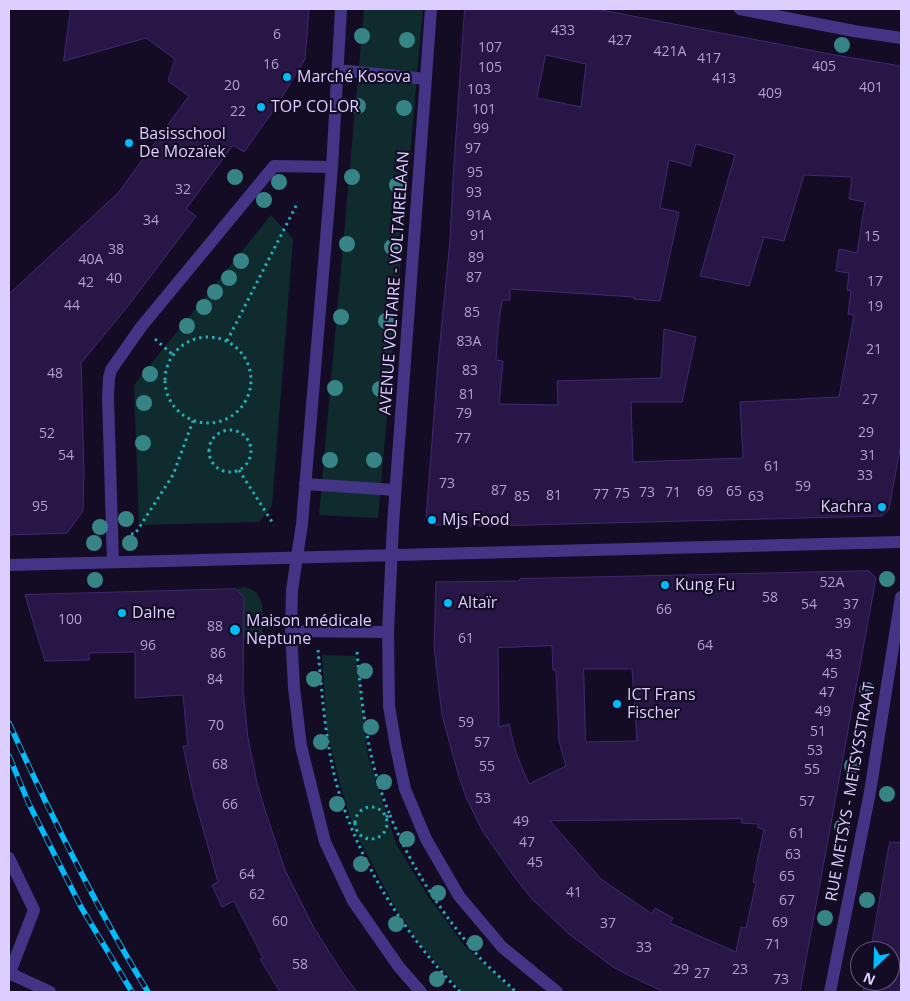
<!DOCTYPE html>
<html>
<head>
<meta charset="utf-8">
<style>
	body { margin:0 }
	#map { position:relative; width:910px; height:1001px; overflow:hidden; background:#140c24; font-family:"Open Sans",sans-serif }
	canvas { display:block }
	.frame { position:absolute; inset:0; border:10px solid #dccfff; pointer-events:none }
	.north { position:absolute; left:850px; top:941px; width:50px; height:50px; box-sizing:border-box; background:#140c24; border:1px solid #645a7c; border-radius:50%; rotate:204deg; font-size:14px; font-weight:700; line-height:20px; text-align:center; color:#dccfff }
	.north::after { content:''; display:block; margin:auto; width:18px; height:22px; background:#00bcfa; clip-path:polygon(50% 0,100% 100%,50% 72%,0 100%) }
</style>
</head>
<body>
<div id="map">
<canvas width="910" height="1001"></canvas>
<div class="frame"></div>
<div class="north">N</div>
</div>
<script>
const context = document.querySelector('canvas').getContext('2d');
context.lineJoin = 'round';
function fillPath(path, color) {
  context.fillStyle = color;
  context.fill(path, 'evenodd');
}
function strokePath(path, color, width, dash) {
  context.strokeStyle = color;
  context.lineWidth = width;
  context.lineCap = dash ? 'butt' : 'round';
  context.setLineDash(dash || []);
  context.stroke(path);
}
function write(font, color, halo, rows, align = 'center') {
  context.font = font + ' "Open Sans",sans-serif';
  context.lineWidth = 4.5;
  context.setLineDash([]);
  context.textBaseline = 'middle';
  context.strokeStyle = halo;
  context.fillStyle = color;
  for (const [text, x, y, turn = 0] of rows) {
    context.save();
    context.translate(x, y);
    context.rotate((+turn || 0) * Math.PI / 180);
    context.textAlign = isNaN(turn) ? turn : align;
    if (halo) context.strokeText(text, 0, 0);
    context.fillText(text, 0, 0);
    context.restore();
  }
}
const green = new Path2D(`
	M364 9H423L378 518 319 515Z
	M271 215 293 239 272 506 259 522 139 525 134 385Z
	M243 587C269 590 262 619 262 638H242L244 597 236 589Z
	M322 655 356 656 368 756 396 844 428 896 464 945 507 985 517 992H462L420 944 396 909 354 830 339 780 327 732Z`);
const building = new Path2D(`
	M71 9H309L305 59 276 107 244 152 233 145 186 209 196 216 128 306 81 363 84 472 83 511 67 533 9 535V294L118 193 189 96 168 81 175 59 146 38 64 61Z
	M465 9H596L835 55 901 66V444L889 509 882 516 489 526 434 525 426 519 438 363 450 241 453 180ZM546 55 586 64 581 107 537 98ZM696 144 735 155 700 276 749 286 764 237 784 241 804 175 852 177 849 199 865 202 857 253 839 249 836 271 849 273 847 290 851 291 848 314 854 315 839 397 740 402 743 458 633 462 631 402H682L696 337 664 329 661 378 557 381 558 405 499 404 503 361 496 360 498 329 502 300H510V289L634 297V299L660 301 679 212 660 208 669 160 690 166Z
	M869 571 876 578 800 992H664L626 974 613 967 569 934 532 899 516 879 482 830 466 797 459 777 442 715 434 646 436 582 519 581 520 579ZM552 646 553 670H556L559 741 566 766 529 784 516 753 509 724 499 727 498 648ZM584 669H632L637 741 586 742ZM742 819 741 823 758 824V828L764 829 753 882 756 883 746 928 741 927 736 952 670 923 673 918 655 908 652 914 601 879 550 821Z
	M236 589 244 597 243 691 248 738 257 783 266 813 285 870 314 928 342 972 357 992H280L260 959 263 958 234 901 222 907 212 885 218 882 194 797 183 746H188L183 695 135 698V652L89 653V660L45 661 25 595Z
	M890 842 901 843V992H863L865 981H890V951H871Z`);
const path = new Path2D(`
	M165 380a43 43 0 1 1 86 0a43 43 0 1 1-86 0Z
	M155 339 173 355
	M227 341 298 202
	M209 451a21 21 0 1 1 42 0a21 21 0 1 1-42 0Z
	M239 470 274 525
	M131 534H135L173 475 193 421
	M318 650C322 693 325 737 335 778 355 857 404 934 460 992
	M357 652C362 708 368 763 390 815L386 817
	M355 823a16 16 0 1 1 32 0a16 16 0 1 1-32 0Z
	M390 815C410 865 440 911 475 952 487 967 503 979 516 992`);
const minor = new Path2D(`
	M341 9 332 167 302 524 292 590 291 631 294 688 301 746 325 842 353 901 399 967 421 992
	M431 9 393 524 388 632 389 706 396 747 405 789 426 839 459 896 502 947 557 992
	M740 9 854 31 901 38
	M338 70 426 79
	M305 484 395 490
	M113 562 108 398 109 378 111 370 141 327 274 166 332 167
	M9 565 901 542
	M291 631 388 632
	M9 858 34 910 9 975
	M9 973 50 992
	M830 992 870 792 901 597`);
const rail = new Path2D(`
	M9 723C51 816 95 906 148 992
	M9 756 29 804 81 907 132 992`);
const trees = [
	[362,36],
	[407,40],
	[842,45],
	[358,106],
	[404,108],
	[235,177],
	[352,177],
	[279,182],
	[397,185],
	[264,200],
	[347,244],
	[392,247],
	[241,261],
	[229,278],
	[215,292],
	[204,307],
	[341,317],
	[386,321],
	[187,326],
	[150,374],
	[335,388],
	[380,389],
	[144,403],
	[143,443],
	[330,460],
	[374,460],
	[126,519],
	[100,527],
	[94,543],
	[130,543],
	[887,579],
	[95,580],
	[365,671],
	[314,679],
	[867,690],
	[371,727],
	[321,742],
	[852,766],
	[384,782],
	[887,794],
	[337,804],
	[842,827],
	[407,839],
	[361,864],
	[438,893],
	[867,900],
	[825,918],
	[396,924],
	[475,943],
	[437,979]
];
const markers = [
	[287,77,5,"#00bcfa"],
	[261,107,5,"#00bcfa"],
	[129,143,5,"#00bcfa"],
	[882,507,5,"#00bcfa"],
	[432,520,5,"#00bcfa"],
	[665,585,5,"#00bcfa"],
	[448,603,5,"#00bcfa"],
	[122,613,5,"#00bcfa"],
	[235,630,6,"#00bcfa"],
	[617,704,5,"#00bcfa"]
];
const numberNames = [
	["433",563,31],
	["6",277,35],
	["427",620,41],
	["107",490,48],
	["421A",670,52],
	["417",709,59],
	["16",271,65],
	["405",824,67],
	["105",490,68],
	["413",724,79],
	["20",232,86],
	["401",871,88],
	["103",479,90],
	["409",770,94],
	["101",484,110],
	["22",238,112],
	["99",481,129],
	["97",473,149],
	["95",475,173],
	["32",183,190],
	["93",474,193],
	["91A",479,216],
	["34",151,221],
	["91",478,236],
	["15",872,237],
	["38",116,250],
	["89",476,258],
	["40A",91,260],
	["87",474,278],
	["40",114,279],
	["17",875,282],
	["42",86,283],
	["44",72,306],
	["19",875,307],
	["85",472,313],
	["83A",469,342],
	["21",874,350],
	["83",470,371],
	["48",55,374],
	["81",467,395],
	["27",870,400],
	["79",464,414],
	["29",866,433],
	["52",47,434],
	["77",463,439],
	["54",66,456],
	["31",868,456],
	["61",772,467],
	["33",865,476],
	["73",447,484],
	["59",803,487],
	["87",499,491],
	["69",705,492],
	["65",734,492],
	["73",647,493],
	["71",673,493],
	["75",622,494],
	["77",601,495],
	["81",554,496],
	["85",522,497],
	["63",756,497],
	["95",40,507],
	["52A",832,583],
	["58",770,598],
	["54",809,605],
	["37",851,605],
	["66",664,610],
	["100",70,620],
	["39",843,624],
	["88",215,627],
	["61",466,639],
	["96",148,646],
	["64",705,646],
	["86",218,654],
	["43",834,655],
	["45",830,674],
	["84",215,680],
	["47",827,693],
	["49",823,712],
	["59",466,723],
	["70",216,726],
	["51",818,732],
	["57",482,743],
	["53",815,751],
	["68",220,765],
	["55",487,767],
	["55",812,770],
	["53",483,799],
	["57",807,802],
	["66",230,805],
	["49",521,822],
	["61",797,834],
	["47",527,843],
	["63",793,855],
	["45",535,863],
	["64",247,875],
	["65",787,877],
	["41",574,893],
	["62",257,895],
	["67",787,901],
	["60",280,922],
	["69",780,923],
	["37",608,924],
	["71",773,945],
	["33",644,948],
	["58",300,965],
	["29",681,970],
	["23",740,970],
	["27",702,974],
	["73",781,980]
];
const poiNames = [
	["Marché Kosova",297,77],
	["TOP COLOR",271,107],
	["Basisschool",139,134],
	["De Mozaïek",139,152],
	["Kachra",872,507,"right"],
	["Mjs Food",442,520],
	["Kung Fu",675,585],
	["Altaïr",458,603],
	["Dalne",132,613],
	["Maison médicale",246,621],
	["Neptune",246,639],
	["ICT Frans",627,695],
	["Fischer",627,713]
];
const streetNames = [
	["AVENUE VOLTAIRE - VOLTAIRELAAN",395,283,-86],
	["RUE METSYS - METSYSSTRAAT",851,792,-80]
];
fillPath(green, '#0f2b2e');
fillPath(building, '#281746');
strokePath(building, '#422873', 1);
strokePath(path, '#27aebc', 3, [2.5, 4]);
strokePath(minor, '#443486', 12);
strokePath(rail, '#00bcfa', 5.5);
strokePath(rail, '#140c24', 4, [11]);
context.fillStyle = '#378487';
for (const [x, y] of trees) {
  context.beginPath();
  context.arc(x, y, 8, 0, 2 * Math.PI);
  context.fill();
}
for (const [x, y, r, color] of markers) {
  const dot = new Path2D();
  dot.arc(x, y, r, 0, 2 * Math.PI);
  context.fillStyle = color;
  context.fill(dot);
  strokePath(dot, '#140c24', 2);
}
write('14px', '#afa1d1', null, numberNames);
write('16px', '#dccfff', '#140c24', poiNames, 'left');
write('16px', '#dccfff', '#140c24', streetNames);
</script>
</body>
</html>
